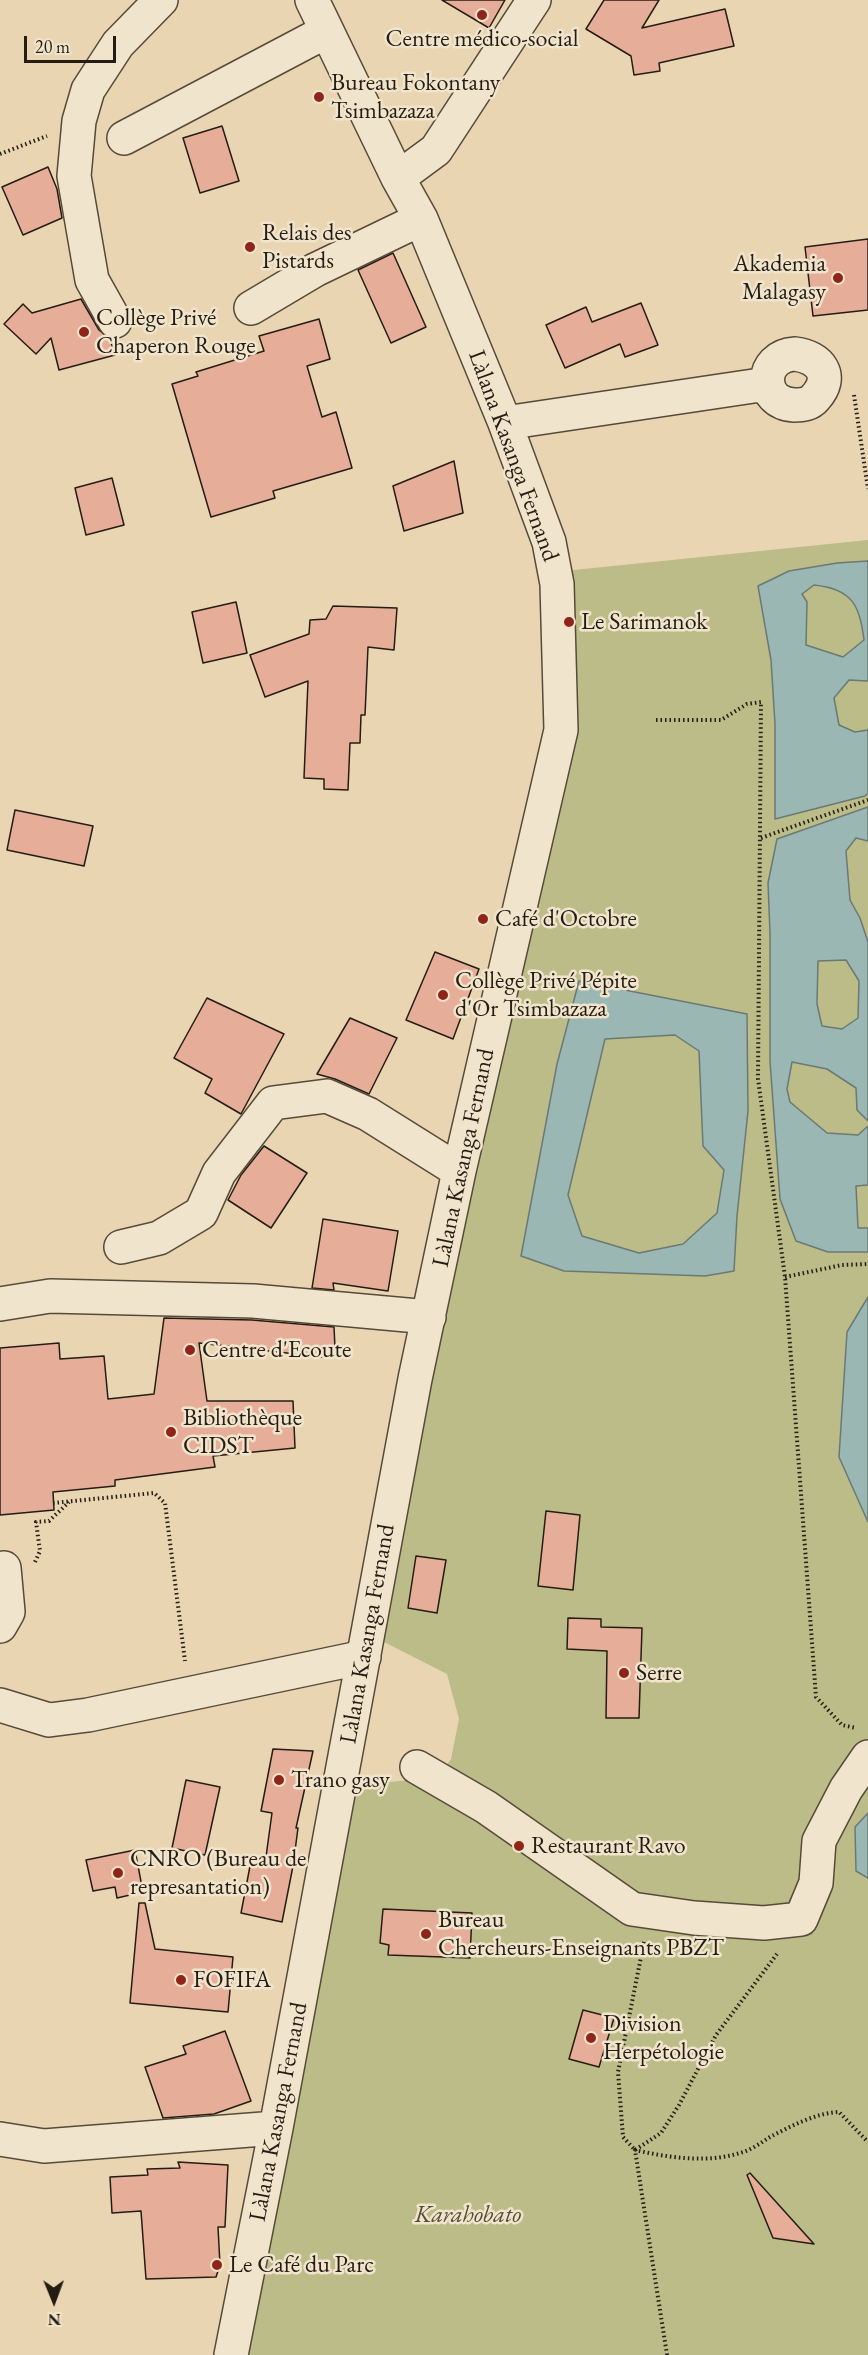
<!DOCTYPE html>
<html>
<head>
<meta charset="utf-8">
<style>
	body { margin:0 }
	#map { position:relative; width:868px; height:2355px; overflow:hidden; background:#e9d5b1; font-family:"EB Garamond",serif }
	canvas { display:block }
	.north { position:absolute; left:24px; top:2271px; width:60px; height:60px; -webkit-text-stroke:4px #f1e4cc; paint-order:stroke; rotate:179deg; font-size:16px; font-weight:700; line-height:24px; text-align:center; color:#251d13 }
	.north::after { content:''; display:block; margin:auto; width:21px; height:27px; background:#251d13; clip-path:polygon(50% 0,100% 100%,50% 72%,0 100%) }
	.scale { position:absolute; left:24px; top:36px; width:92px; height:27px; box-sizing:border-box; border:3px solid #251d13; border-top:0; padding-left:8px; font-size:18px; line-height:21px; white-space:nowrap; color:#251d13; -webkit-text-stroke:4px #f1e4cc; paint-order:stroke }
</style>
</head>
<body>
<div id="map">
<canvas width="868" height="2355"></canvas>
<div class="north">N</div>
<div class="scale">20 m</div>
</div>
<script>
const context = document.querySelector('canvas').getContext('2d');
context.lineJoin = 'round';
function fillPath(path, color) {
  context.fillStyle = color;
  context.fill(path, 'evenodd');
}
function strokePath(path, color, width, dash) {
  context.strokeStyle = color;
  context.lineWidth = width;
  context.lineCap = dash ? 'butt' : 'round';
  context.setLineDash(dash || []);
  context.stroke(path);
}
function write(font, color, halo, rows, align = 'center') {
  context.font = font + ' "EB Garamond",serif';
  context.lineWidth = 5;
  context.setLineDash([]);
  context.textBaseline = 'middle';
  context.strokeStyle = halo;
  context.fillStyle = color;
  for (const [text, x, y, turn = 0] of rows) {
    context.save();
    context.translate(x, y);
    context.rotate((+turn || 0) * Math.PI / 180);
    context.textAlign = isNaN(turn) ? turn : align;
    if (halo) context.strokeText(text, 0, 0);
    context.fillText(text, 0, 0);
    context.restore();
  }
}
const green = new Path2D(`
	M868 540V2355H232L350 1786 439 1777 451 1759 459 1719 447 1674 384 1642 454 1263 536 911 564 571Z`);
const water = new Path2D(`
	M868 561V681L849 680 834 698 839 725 855 732 868 730V793L865 796 775 819V724L771 660 758 586 789 571 837 563ZM814 585C852 589 860 605 864 640L843 657 806 645 807 602 802 594Z
	M868 807V841L856 838 846 851 850 900 860 918 868 942V1121L857 1110 856 1088 827 1069 792 1062 787 1089 790 1102 827 1133 858 1135 868 1126V1185L856 1186 858 1228H868V1252H828L796 1241 780 1199 770 1061V933L768 883 777 839ZM846 960 859 981 858 1018 842 1029 822 1026 817 1004 818 961Z
	M579 981 747 1014 748 1111 737 1216 734 1271 705 1276 564 1271 521 1256 557 1064ZM675 1035 699 1051 703 1146 724 1170 717 1213 683 1244 639 1253 582 1236 568 1195 605 1039Z
	M868 1297V1522L839 1457 847 1332Z
	M868 1813V1878L856 1871 855 1827Z`);
const building = new Path2D(`
	M442 0H505L489 28Z
	M604 0H659L642 28 725 9 734 46 659 63 660 71 634 75 631 56 586 29Z
	M222 126 239 181 200 193 183 138Z
	M48 167 57 189 62 218 23 235 2 187Z
	M868 239V310L813 316 805 247Z
	M393 253 426 327 391 343 358 270Z
	M81 299 99 330 110 339 115 355 59 370 51 338 36 354 4 324 23 304 32 313Z
	M641 303 658 345 625 357 620 344 565 368 546 325 586 307 592 322Z
	M319 319 330 359 307 366 322 417 336 412 352 468 273 491 275 498 211 517 172 384 198 376 196 372 264 351 259 336Z
	M454 461 463 513 404 531 393 486Z
	M112 478 124 525 86 535 75 488Z
	M236 602 247 653 203 663 192 612Z
	M333 606 397 608 394 650 368 647 365 715H361L360 743H350L348 790 324 789V779L304 778 308 681 265 697 250 655 309 634 310 620 326 619Z
	M15 810 93 826 84 866 7 850Z
	M435 952 479 969 453 1039 406 1020Z
	M207 998 284 1034 241 1114 205 1093 212 1079 174 1058Z
	M350 1018 397 1038 369 1094 335 1079 317 1074Z
	M264 1146 307 1173 271 1228 228 1200 241 1175Z
	M323 1219 398 1231 388 1291 333 1283 334 1290 312 1288Z
	M164 1318 252 1320 334 1327 335 1348 321 1347 322 1357 199 1343 207 1401H293L295 1448 213 1456 215 1467 115 1480V1486L53 1492 54 1510 0 1515V1348L59 1343 60 1359 104 1356 108 1399 154 1394Z
	M546 1511 580 1515 573 1590 538 1586Z
	M416 1556 446 1560 437 1613 408 1608Z
	M568 1618 601 1619V1627L642 1628 639 1718H606L607 1651 567 1649Z
	M273 1749 313 1751 296 1828H298L293 1866 282 1922 241 1913 251 1861 265 1864 272 1813 261 1811Z
	M186 1780 220 1787 205 1855 172 1848Z
	M135 1850 143 1892 117 1898 115 1887 93 1891 86 1860Z
	M139 1903H145L155 1949 233 1957 228 2012 130 2003Z
	M383 1909 472 1913 470 1958 388 1955 389 1945 380 1943Z
	M583 2010 614 2018 599 2067 569 2059Z
	M225 2031 251 2101 214 2114 163 2118 145 2067 186 2054 183 2046Z
	M178 2162 228 2165 225 2227H218L220 2265 216 2277 146 2279 141 2211 112 2213 110 2177 148 2175 147 2169 180 2168Z
	M750 2173 814 2244 773 2238 747 2175Z`);
const path = new Path2D(`
	M0 154 47 136
	M854 395 868 489
	M656 720H721L747 704 761 702 758 1079 785 1277 816 1697 842 1725 856 1728
	M761 838 868 800
	M785 1277 842 1265 868 1264
	M53 1503 154 1493 165 1503 185 1661
	M35 1562 40 1551 36 1522 49 1521 69 1502
	M644 1942 618 2072 623 2137 635 2150 661 2133 679 2105 716 2035 777 1954
	M667 2355 635 2150C670 2158 711 2164 746 2151 754 2148 762 2142 770 2137 791 2126 816 2113 839 2112L868 2142`);
const minor = new Path2D(`
	M124 138 327 31
	M398 178 436 150 534 0
	M251 308 315 270 421 219
	M115 321 92 280 74 176 79 121 88 90 118 44 161 0
	M795 354C820 357 835 376 815 398 810 404 803 405 794 405 758 403 759 356 795 354Z
	M505 423 767 384
	M121 1247 159 1238 201 1213 219 1173 273 1103 327 1096 368 1114 459 1171
	M0 1304 50 1296 253 1301 429 1317
	M0 1626 8 1612 4 1568
	M0 1705 49 1720 88 1715 364 1657
	M417 1767 486 1807 632 1909 694 1918 764 1923 801 1919 816 1883 819 1841 846 1789 868 1757
	M0 2139 44 2146 276 2128
	M231 2355 276 2128 415 1379 459 1171 561 730 557 584 549 542 505 423 421 219 398 178 312 0`);
const markers = [
	[482,15,6,"#8f2418"],
	[319,97,6,"#8f2418"],
	[250,247,6,"#8f2418"],
	[838,278,6,"#8f2418"],
	[84,332,6,"#8f2418"],
	[569,622,6,"#8f2418"],
	[483,919,6,"#8f2418"],
	[443,995,6,"#8f2418"],
	[190,1350,6,"#8f2418"],
	[171,1432,6,"#8f2418"],
	[624,1673,6,"#8f2418"],
	[279,1780,6,"#8f2418"],
	[519,1846,6,"#8f2418"],
	[118,1873,6,"#8f2418"],
	[426,1934,6,"#8f2418"],
	[181,1980,6,"#8f2418"],
	[591,2038,6,"#8f2418"],
	[217,2265,6,"#8f2418"]
];
const poiNames = [
	["Centre médico-social",482,39,"center"],
	["Bureau Fokontany",331,83],
	["Tsimbazaza",331,111],
	["Relais des",262,233],
	["Pistards",262,261],
	["Akademia",826,264,"right"],
	["Malagasy",826,292,"right"],
	["Collège Privé",96,318],
	["Chaperon Rouge",96,346],
	["Le Sarimanok",581,622],
	["Café d'Octobre",495,919],
	["Collège Privé Pépite",455,981],
	["d'Or Tsimbazaza",455,1009],
	["Centre d'Ecoute",202,1350],
	["Bibliothèque",183,1418],
	["CIDST",183,1446],
	["Serre",636,1673],
	["Trano gasy",291,1780],
	["Restaurant Ravo",531,1846],
	["CNRO (Bureau de",130,1859],
	["represantation)",130,1887],
	["Bureau",438,1920],
	["Chercheurs-Enseignants PBZT",438,1948],
	["FOFIFA",193,1980],
	["Division",603,2024],
	["Herpétologie",603,2052],
	["Le Café du Parc",229,2265]
];
const streetNames = [
	["Làlana Kasanga Fernand",513,456,70],
	["Làlana Kasanga Fernand",464,1158,-78],
	["Làlana Kasanga Fernand",368,1634,-80],
	["Làlana Kasanga Fernand",279,2112,-79]
];
const parkNames = [
	["Karahobato",468,2215]
];
fillPath(green, '#bcbc88');
fillPath(water, '#9ab7b4');
strokePath(water, '#6b7974', 1.5);
fillPath(building, '#e6ad98');
strokePath(building, '#251d13', 1.5);
strokePath(minor, '#564b3a', 36);
strokePath(path, '#251d13', 4, [1.5, 3]);
strokePath(minor, '#f1e4cc', 33);
for (const [x, y, r, color] of markers) {
  const dot = new Path2D();
  dot.arc(x, y, r, 0, 2 * Math.PI);
  context.fillStyle = color;
  context.fill(dot);
  strokePath(dot, '#f1e4cc', 2);
}
write('24px', '#251d13', '#f1e4cc', poiNames, 'left');
write('24px', '#251d13', '#f1e4cc', streetNames);
write('italic 24px', '#524d36', '#f1e4cc', parkNames);
</script>
</body>
</html>
